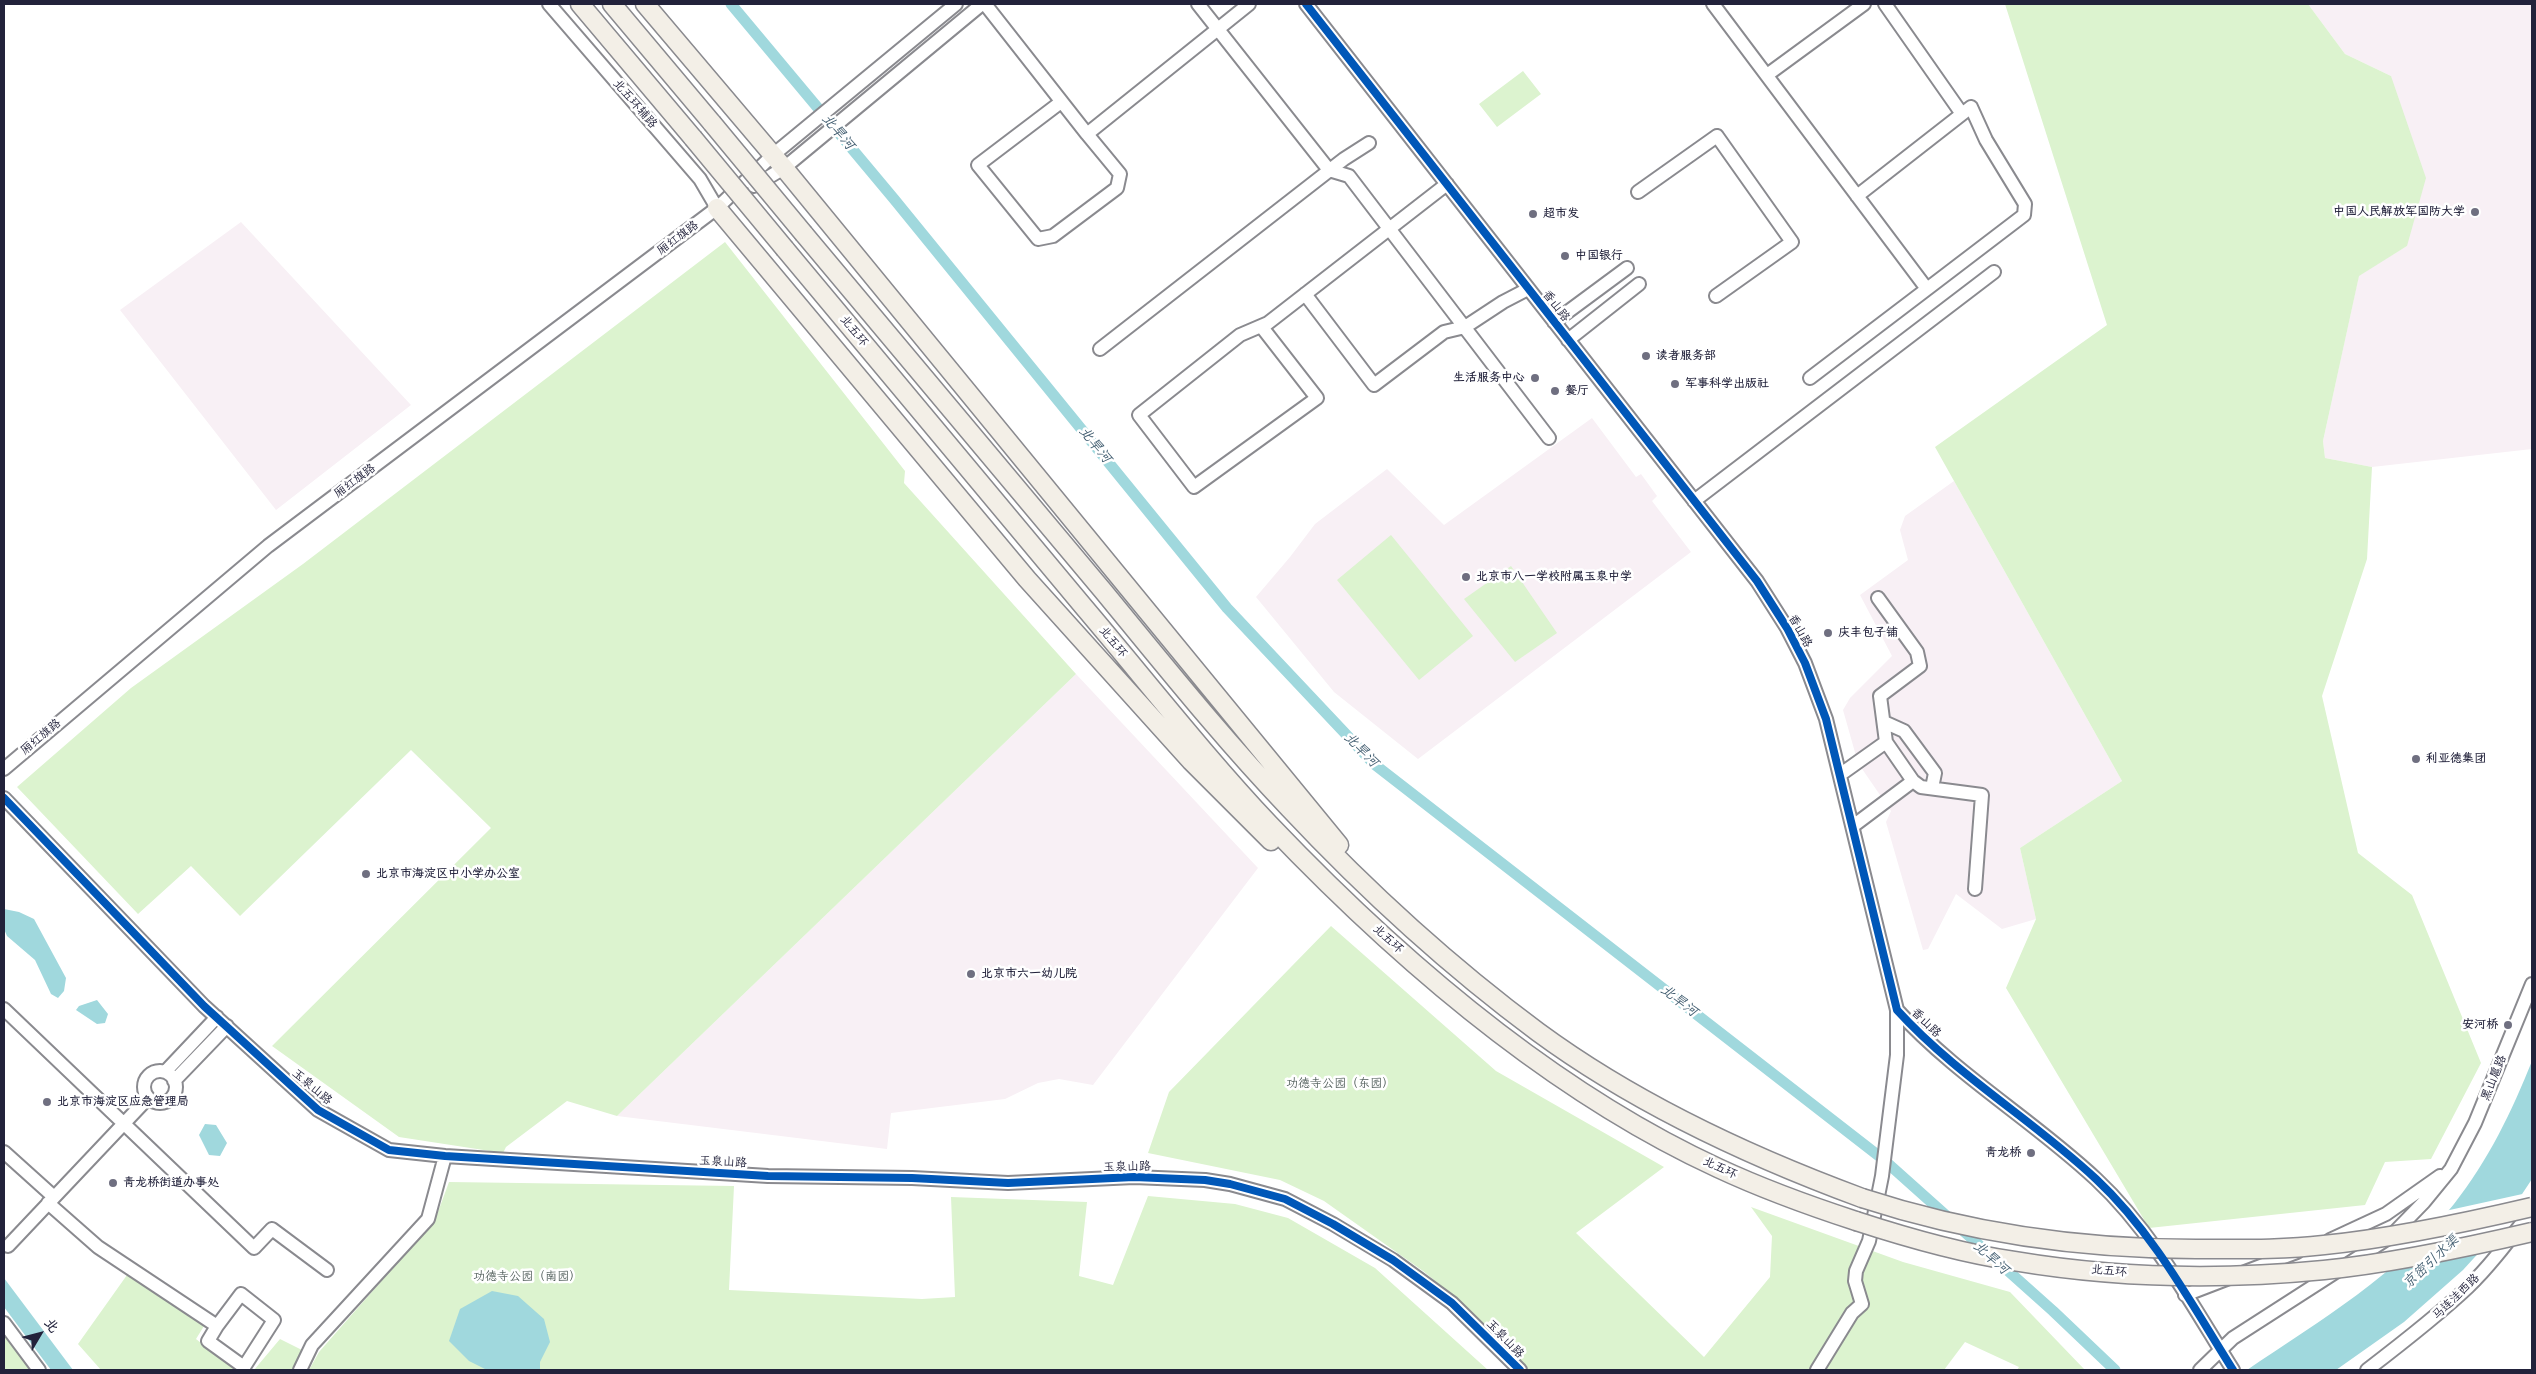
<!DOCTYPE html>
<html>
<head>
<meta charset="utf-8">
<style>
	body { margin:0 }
	#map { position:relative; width:2536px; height:1374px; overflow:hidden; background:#fff; font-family:"Playpen Sans","LXGW WenKai TC",sans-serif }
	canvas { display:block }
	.frame { position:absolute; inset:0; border:5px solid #22223b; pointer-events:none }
	.north { position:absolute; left:15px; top:1309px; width:50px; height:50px; -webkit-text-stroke:4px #fff; paint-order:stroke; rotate:53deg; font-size:14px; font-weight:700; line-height:20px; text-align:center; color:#22223b }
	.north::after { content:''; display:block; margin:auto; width:18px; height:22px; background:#22223b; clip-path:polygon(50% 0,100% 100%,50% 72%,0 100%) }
</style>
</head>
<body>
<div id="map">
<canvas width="2536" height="1374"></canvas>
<div class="frame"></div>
<div class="north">北</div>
</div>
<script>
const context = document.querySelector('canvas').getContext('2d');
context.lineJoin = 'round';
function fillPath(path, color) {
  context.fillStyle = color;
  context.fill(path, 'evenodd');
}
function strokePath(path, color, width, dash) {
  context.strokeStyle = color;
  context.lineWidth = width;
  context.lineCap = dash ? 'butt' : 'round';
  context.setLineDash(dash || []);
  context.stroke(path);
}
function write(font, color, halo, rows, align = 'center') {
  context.font = font + ' "Playpen Sans","LXGW WenKai TC",sans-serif';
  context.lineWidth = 5;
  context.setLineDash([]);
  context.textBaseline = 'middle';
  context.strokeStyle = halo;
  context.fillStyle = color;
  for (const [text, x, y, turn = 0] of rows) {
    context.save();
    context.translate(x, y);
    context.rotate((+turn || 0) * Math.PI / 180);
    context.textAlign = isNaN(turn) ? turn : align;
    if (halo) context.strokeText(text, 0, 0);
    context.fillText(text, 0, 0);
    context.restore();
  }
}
const built = new Path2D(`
	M2308 4H2532V449L2372 467 2325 458 2323 441 2359 275 2407 246 2391 76 2345 54Z
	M241 222 411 405 276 510 120 310Z
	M1592 418 1636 477 1641 474 1657 496 1652 501 1691 552 1418 759 1334 692 1256 597 1290 557 1315 524 1387 469 1444 525Z
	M1954 481 2122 781 2020 848 2036 919 2002 929 1956 894 1928 949 1923 950 1886 822 1891 811 1858 763 1843 710 1850 698 1892 656 1860 595 1908 560 1900 530 1905 516Z
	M1076 674 1258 868 1093 1085 1059 1079 1038 1083 1005 1099 891 1113 887 1149 617 1116Z`);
const green = new Path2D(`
	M2005 4H2308L2345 54 2391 76 2426 178 2407 246 2359 276 2323 441 2325 458 2372 467 2367 559 2322 696 2358 853 2412 895 2481 1063 2431 1159 2385 1162 2365 1205 2149 1228 2006 988 2036 919 2020 848 2122 781 1935 447 2107 325Z
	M1523 71 1541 94 1497 127 1479 104Z
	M725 242 905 471 904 483 1076 674 617 1116 567 1101 506 1147 503 1153 399 1137 272 1046 491 828 411 750 240 916 191 866 138 914 17 787 131 688 303 564Z
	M1391 535 1473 636 1419 680 1337 580Z
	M1511 566 1557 633 1515 662 1464 599Z
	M1331 926 1496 1071 1664 1167 1576 1233 1704 1357 1770 1277 1772 1236 1751 1207 1903 1262 2010 1292 2085 1370H2017L2019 1367 1965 1342 1944 1370H1526L1518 1356 1456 1298 1423 1271 1324 1201 1280 1180 1148 1153 1169 1092Z
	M449 1182 734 1186 729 1290 922 1299 955 1297 951 1197 1087 1202 1079 1276 1113 1285 1148 1196 1235 1204 1288 1218 1375 1268 1488 1370H309L319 1352 435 1220Z
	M127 1275 204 1326 196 1339 235 1370H101L78 1344Z
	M4 1331 33 1370H4Z
	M280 1339 302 1350 294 1370H254Z`);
const water = new Path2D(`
	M4 909 19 912 34 919 66 978 64 991 58 998 51 994 35 960 7 936 4 929Z
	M97 1000 108 1014 105 1023 97 1024 76 1010 79 1006Z
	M2532 1061V1179L2495 1235 2463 1270 2404 1322 2336 1370H2247C2319 1321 2399 1274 2454 1204 2488 1161 2512 1111 2532 1061Z
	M205 1124 216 1125 227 1143 220 1156 209 1155 199 1135Z
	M4 1278 73 1370H51L4 1307Z
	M492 1291 518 1296 544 1319 550 1342 540 1362V1370H487L469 1361 449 1341 460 1309Z`);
const pier = new Path2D(`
	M2527 1193 2497 1236 2388 1266 2412 1247 2445 1211Z`);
const canal = new Path2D(`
	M731 4 894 199 1227 608 1374 764 1884 1160 2053 1311 2115 1370`);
const minor = new Path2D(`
	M549 4 700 179 717 208
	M985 4 1087 134
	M1198 4 1329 170 1349 176 1549 438
	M1306 4 1757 581 1787 628 1805 663 1826 719 1897 1010C1956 1075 2033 1120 2096 1179 2153 1232 2192 1305 2233 1370
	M1713 4 1927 289 1810 378
	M1885 4 1962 114
	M1767 75 1864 4
	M1061 102 978 165 1038 239 1053 236 1117 188 1120 174 1087 134 1249 4
	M754 186 784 168 982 4
	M1638 192 1717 136 1792 242 1716 296
	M1857 196 1971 107 1986 140 2025 204 2024 215 1927 289
	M1305 294 1374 385 1444 332 1465 327 1503 302 1528 289
	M1554 322 1627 268
	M1261 326 1317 398 1194 487 1139 415 1240 335 1268 323 1447 184
	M1568 340 1639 284
	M1100 349 1344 159 1369 143
	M1694 501 1994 272
	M1878 598 1917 652 1920 666 1880 696 1886 742
	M1884 722 1904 731 1935 773 1932 788
	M4 769 268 546 717 208 773 155 956 4
	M1841 774 1886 742 1913 781 1853 826
	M1913 781 1921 787 1982 795 1975 889
	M4 798 204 1006 318 1110 389 1150 445 1156 768 1176 912 1178 1008 1183 1134 1177 1205 1180 1230 1184 1285 1199 1333 1224 1393 1260 1452 1303 1520 1370
	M4 1009 254 1248 272 1229 327 1270
	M144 1087a16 16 0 1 1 32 0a16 16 0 1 1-32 0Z
	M165 1072 217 1017
	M174 1081 227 1026
	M4 1152 54 1197
	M48 1203 98 1247 217 1326 241 1294 274 1320 244 1367 208 1341 217 1326
	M2330 1240 2386 1214 2440 1176
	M8 1246 148 1098
	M2185 1295 2297 1252
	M4 1323 39 1370
	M300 1370 312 1345 428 1219 445 1156
	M1817 1370 1852 1313 1862 1304 1855 1281 1856 1271 1869 1241 1882 1176 1897 1055V1010
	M2200 1370 2233 1338 2390 1237 2424 1202 2451 1169 2475 1123 2532 984
	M2367 1370C2401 1344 2436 1317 2468 1287 2492 1264 2512 1236 2532 1210`);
const highway = new Path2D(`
	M580 4 693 138
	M612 4 712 123
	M645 4 784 168 1339 845
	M717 208 1027 579 1191 761 1271 841
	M804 234C904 353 1004 473 1104 592 1164 665 1223 739 1289 808 1365 889 1449 966 1538 1032 1636 1104 1748 1156 1862 1198
	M785 249C884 368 984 487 1083 606 1145 679 1204 755 1270 825 1396 957 1551 1091 1718 1168 1763 1189 1810 1206 1856 1221`);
const highwayBridge = new Path2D(`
	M712 123 804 234
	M693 138 785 249
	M1862 1198C1972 1234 2081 1249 2196 1249 2239 1249 2282 1250 2324 1245 2394 1238 2464 1223 2532 1207
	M1856 1221C1908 1238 1960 1253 2014 1261 2115 1278 2222 1280 2324 1270 2394 1263 2464 1248 2532 1232`);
const cycleway = new Path2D(`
	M1306 4 1757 581 1787 628 1805 663 1826 719 1897 1010C1956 1075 2033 1120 2096 1179 2153 1232 2192 1305 2233 1370
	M4 798 204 1006 318 1110 389 1150 445 1156 768 1176 912 1178 1008 1183 1134 1177 1205 1180 1230 1184 1285 1199 1333 1224 1393 1260 1452 1303 1520 1370`);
const markers = [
	[2475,212,5,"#6f6f80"],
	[1533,214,5,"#6f6f80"],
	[1565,256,5,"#6f6f80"],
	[1646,356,5,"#6f6f80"],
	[1535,378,5,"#6f6f80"],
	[1675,384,5,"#6f6f80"],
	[1555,391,5,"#6f6f80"],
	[1466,577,5,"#6f6f80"],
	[1828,633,5,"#6f6f80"],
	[2416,759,5,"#6f6f80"],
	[366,874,5,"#6f6f80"],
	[971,974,5,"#6f6f80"],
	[2508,1025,5,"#6f6f80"],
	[47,1102,5,"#6f6f80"],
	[2031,1153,5,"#6f6f80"],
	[113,1183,5,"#6f6f80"]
];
const streetNames = [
	["北五环辅路",635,104,49],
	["厢红旗路",678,238,-37],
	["香山路",1556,306,52],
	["北五环",854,331,50],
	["厢红旗路",355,481,-37],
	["香山路",1800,631,61],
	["北五环",1113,642,50],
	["厢红旗路",41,737,-40],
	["北五环",1388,939,42],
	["香山路",1926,1023,44],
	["黑山扈路",2494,1078,-68],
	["玉泉山路",312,1087,40],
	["玉泉山路",723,1162,3],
	["玉泉山路",1127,1167,-1],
	["北五环",1720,1168,25],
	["北五环",2109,1271,5],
	["马连洼西路",2456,1297,-44],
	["玉泉山路",1505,1339,46]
];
const poiNames = [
	["中国人民解放军国防大学",2465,212,"right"],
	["超市发",1543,214],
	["中国银行",1575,256],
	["读者服务部",1656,356],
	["生活服务中心",1525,378,"right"],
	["军事科学出版社",1685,384],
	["餐厅",1565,391],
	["北京市八一学校附属玉泉中学",1476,577],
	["庆丰包子铺",1838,633],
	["利亚德集团",2426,759],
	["北京市海淀区中小学办公室",376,874],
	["北京市六一幼儿院",981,974],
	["安河桥",2498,1025,"right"],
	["北京市海淀区应急管理局",57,1102],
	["青龙桥",2021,1153,"right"],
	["青龙桥街道办事处",123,1183]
];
const parkNames = [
	["功德寺公园（东园）",1340,1084],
	["功德寺公园（南园）",527,1277]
];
const waterNames = [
	["北旱河",838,132,50],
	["北旱河",1095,445,51],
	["北旱河",1361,750,45],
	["北旱河",1679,1001,38],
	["北旱河",1991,1258,42],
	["京密引水渠",2431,1262,-43]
];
fillPath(built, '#f8f0f5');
fillPath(green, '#dcf3cf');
fillPath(water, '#a0d8dd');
fillPath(pier, '#fff');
strokePath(canal, '#a0d8dd', 11);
strokePath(minor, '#8a8a8f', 16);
strokePath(highway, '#8a8a8f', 21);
strokePath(minor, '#fff', 12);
strokePath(highway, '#f3efe7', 18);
strokePath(highwayBridge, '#8a8a8f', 21, []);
strokePath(highwayBridge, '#f3efe7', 18);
strokePath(cycleway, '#0057b8', 8);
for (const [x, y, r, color] of markers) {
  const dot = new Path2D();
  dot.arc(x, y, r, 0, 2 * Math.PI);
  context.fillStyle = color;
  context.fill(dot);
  strokePath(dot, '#fff', 2);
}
write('12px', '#22223b', '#fff', streetNames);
write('bold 12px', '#22223b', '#fff', poiNames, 'left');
write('12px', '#515e5b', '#fff', parkNames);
write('italic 14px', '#405c6f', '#fff', waterNames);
</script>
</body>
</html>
